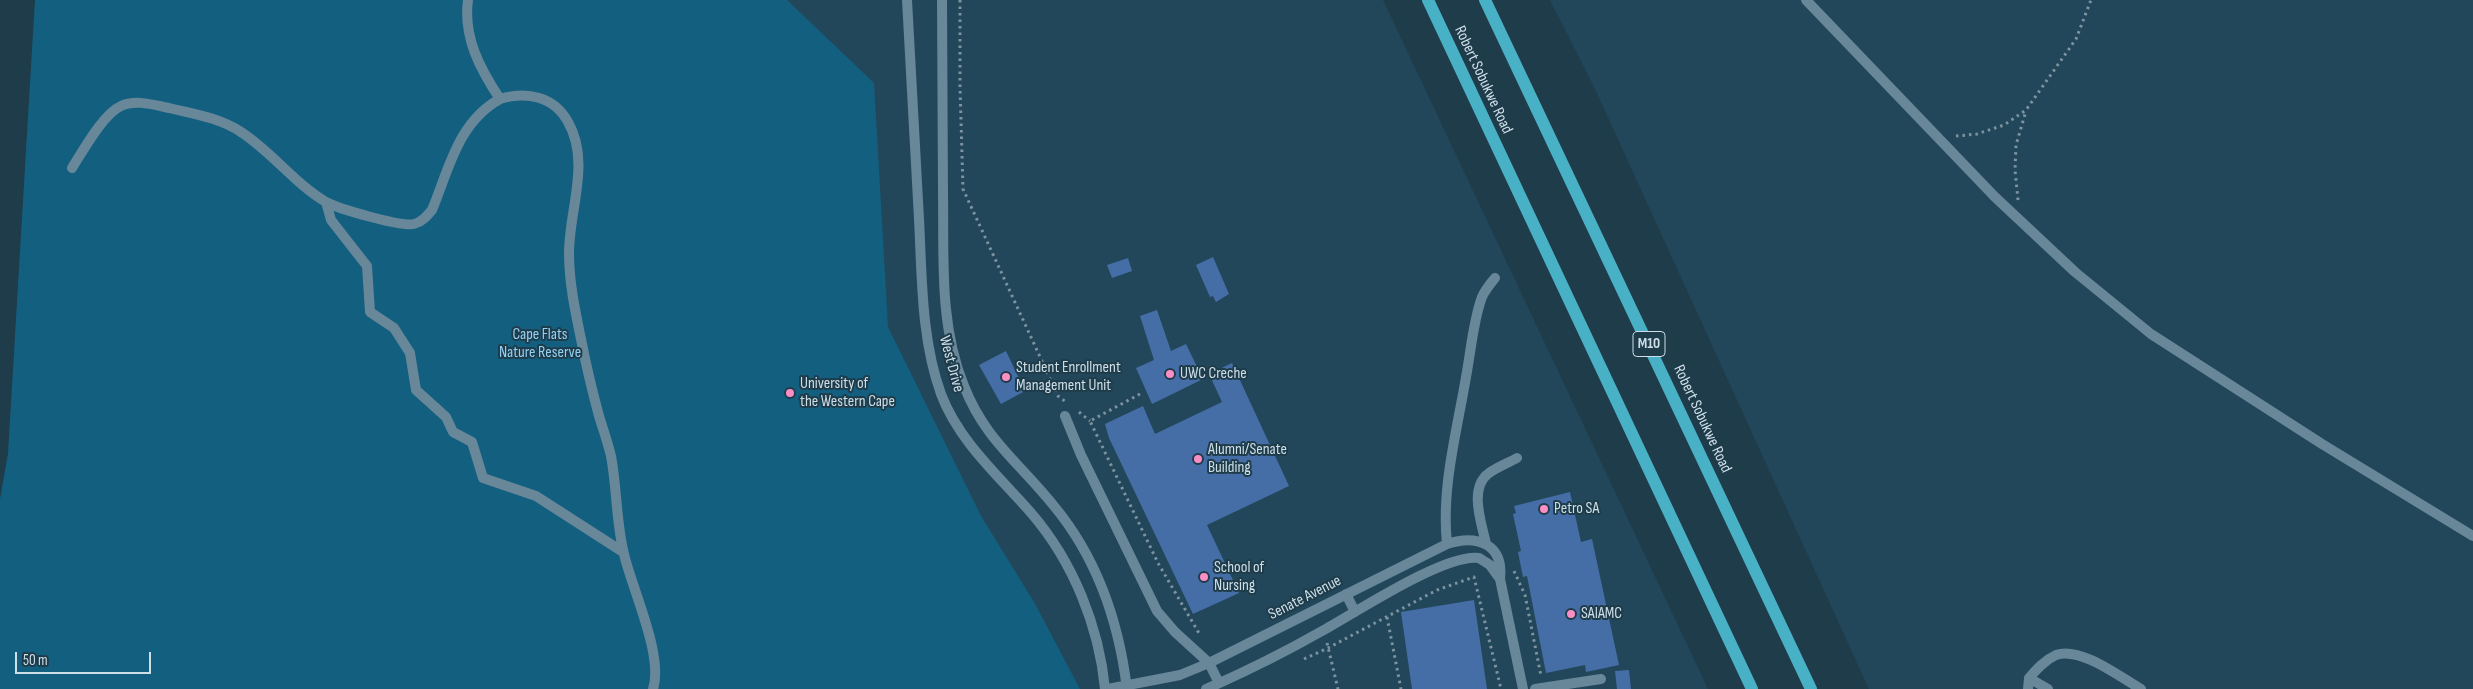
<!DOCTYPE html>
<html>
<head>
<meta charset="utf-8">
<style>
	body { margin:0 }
	#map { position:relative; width:2473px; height:689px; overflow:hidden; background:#1f3c4b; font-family:"Sofia Sans Condensed",sans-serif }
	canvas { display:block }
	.scale { position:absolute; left:15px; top:652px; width:136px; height:22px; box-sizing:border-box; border:2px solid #cedfe8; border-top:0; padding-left:6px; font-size:15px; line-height:18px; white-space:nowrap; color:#cedfe8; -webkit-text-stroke:4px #1f3c4b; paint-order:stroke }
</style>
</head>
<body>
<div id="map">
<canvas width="2473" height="689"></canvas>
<div class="scale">50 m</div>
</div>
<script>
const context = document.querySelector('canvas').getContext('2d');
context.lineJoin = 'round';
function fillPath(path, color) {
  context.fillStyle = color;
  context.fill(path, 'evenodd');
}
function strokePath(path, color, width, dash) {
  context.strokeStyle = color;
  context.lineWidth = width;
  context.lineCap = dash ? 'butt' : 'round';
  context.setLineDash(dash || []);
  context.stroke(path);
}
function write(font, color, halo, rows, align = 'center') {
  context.font = font + ' "Sofia Sans Condensed",sans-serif';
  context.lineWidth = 4;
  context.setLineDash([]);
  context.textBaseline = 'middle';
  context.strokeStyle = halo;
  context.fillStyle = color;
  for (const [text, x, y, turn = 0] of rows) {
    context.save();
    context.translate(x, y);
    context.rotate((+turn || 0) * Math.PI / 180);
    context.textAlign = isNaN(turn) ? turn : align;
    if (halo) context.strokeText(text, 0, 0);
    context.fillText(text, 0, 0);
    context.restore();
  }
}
const built = new Path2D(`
	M35 0H1383L1708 689H0V499L8 454Z
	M1550 0H2473V689H1869L1595 89Z`);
const green = new Path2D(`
	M35 0H787L874 83 888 327 981 516 1034 602 1080 689H0V499L8 454Z`);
const building = new Path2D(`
	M1213 257 1229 294 1216 302 1213 296 1210 297 1196 265Z
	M1128 258 1132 271 1112 278 1107 265Z
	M1157 310 1171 351 1186 344 1203 379 1152 404 1136 368 1154 360 1140 316Z
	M1006 351 1025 391 1001 404 979 365Z
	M1232 363 1289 486 1207 525 1239 593 1193 614 1109 438 1105 424 1143 406 1155 434 1222 402 1209 374Z
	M1570 492 1581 542 1592 539 1619 665 1586 672 1585 665 1546 673 1527 576 1523 577 1518 552 1521 551 1513 514 1516 513 1514 506Z
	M1474 600 1487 689H1412L1401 612Z
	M1629 670 1631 689H1617L1615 671Z`);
const path = new Path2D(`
	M960 0V86L963 189 1058 396 1066 402
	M1956 136 1977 134 2004 125 2026 110 2076 39 2091 0
	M2018 200 2015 170 2016 145 2026 111
	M1140 394 1090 421 1158 563 1200 635
	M1079 412 1090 421
	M1514 571 1525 595 1541 676
	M1387 617 1401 689
	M1327 643 1338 689
	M1304 659 1328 648 1437 590 1474 577 1501 689`);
const service = new Path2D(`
	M468 0C463 37 480 69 500 99 526 91 554 96 568 122 591 162 569 210 569 253 569 282 575 310 581 339 586 365 592 390 599 416 603 429 608 443 611 456 617 488 616 522 624 554 632 589 664 656 653 689
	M907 0C911 73 915 146 919 219 922 276 921 339 941 394 959 442 1000 477 1032 514 1073 562 1099 626 1105 689
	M942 0C942 64 943 128 943 193 944 258 939 325 964 386 985 440 1020 463 1054 506 1097 558 1119 623 1127 689
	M1806 0 1995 197 2075 272 2151 334 2322 444 2473 536
	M72 168C83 151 103 114 121 106 136 99 154 105 169 108 194 114 220 118 241 132 272 152 295 184 326 202 339 209 401 227 414 224 422 222 427 216 432 210 449 169 458 122 500 99
	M326 202 331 220 367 266 370 312 394 328 410 353 416 390 446 417 453 432 472 442 483 478 536 496 623 552
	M1065 416 1081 455 1157 611 1175 632 1209 663 1219 683
	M1447 544C1441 488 1457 431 1466 377 1471 351 1473 321 1482 297 1485 290 1490 284 1495 278
	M1486 544C1482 524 1468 488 1489 473 1497 467 1508 463 1517 458
	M1346 594 1355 612
	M2029 678C2037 669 2045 660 2056 655 2080 646 2120 677 2141 689
	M1108 689 1180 675 1209 663 1447 544C1477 534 1504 544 1500 579L1523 689
	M1206 689C1245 672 1285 652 1322 631 1355 613 1445 553 1479 558L1490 565 1500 579
	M1535 689 1601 679
	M2028 689 2029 678 2048 689`);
const primary = new Path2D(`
	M1428 0 1752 689
	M1485 0 1811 689`);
const markers = [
	[1170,374,5,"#fb8fc5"],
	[1006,377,5,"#fb8fc5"],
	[790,393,5,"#fb8fc5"],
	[1198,459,5,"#fb8fc5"],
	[1544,509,5,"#fb8fc5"],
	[1204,577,5,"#fb8fc5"],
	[1571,614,5,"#fb8fc5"]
];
const shields = [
	[1649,344,32]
];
const shieldNames = [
	["M10",1649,344]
];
const streetNames = [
	["Robert Sobukwe Road",1483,80,65],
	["West Drive",951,364,75],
	["Robert Sobukwe Road",1702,419,65],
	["Senate Avenue",1305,598,-27]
];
const parkNames = [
	["Cape Flats",540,335],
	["Nature Reserve",540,353]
];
const poiNames = [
	["Student Enrollment",1016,368],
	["Management Unit",1016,386],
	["UWC Creche",1180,374],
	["University of",800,384],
	["the Western Cape",800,402],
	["Alumni/Senate",1208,450],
	["Building",1208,468],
	["Petro SA",1554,509],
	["School of",1214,568],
	["Nursing",1214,586],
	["SAIAMC",1581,614]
];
fillPath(built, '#22475a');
fillPath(green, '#135f80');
fillPath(building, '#456ea7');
strokePath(path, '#7d939f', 3, [2.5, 4]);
strokePath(service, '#688798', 10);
strokePath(primary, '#49b1c6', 12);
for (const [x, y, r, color] of markers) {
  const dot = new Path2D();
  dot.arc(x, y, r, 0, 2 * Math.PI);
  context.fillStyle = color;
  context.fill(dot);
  strokePath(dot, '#1f3c4b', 2);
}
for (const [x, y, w] of shields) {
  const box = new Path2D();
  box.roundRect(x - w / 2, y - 12.5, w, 25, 4);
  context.fillStyle = '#1f3c4b';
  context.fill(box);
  strokePath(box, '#cedfe8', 1);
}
write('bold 15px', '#cedfe8', null, shieldNames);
write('16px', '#cedfe8', '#1f3c4b', streetNames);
write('16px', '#93d1f3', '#1f3c4b', parkNames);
write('16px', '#cedfe8', '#1f3c4b', poiNames, 'left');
</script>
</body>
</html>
